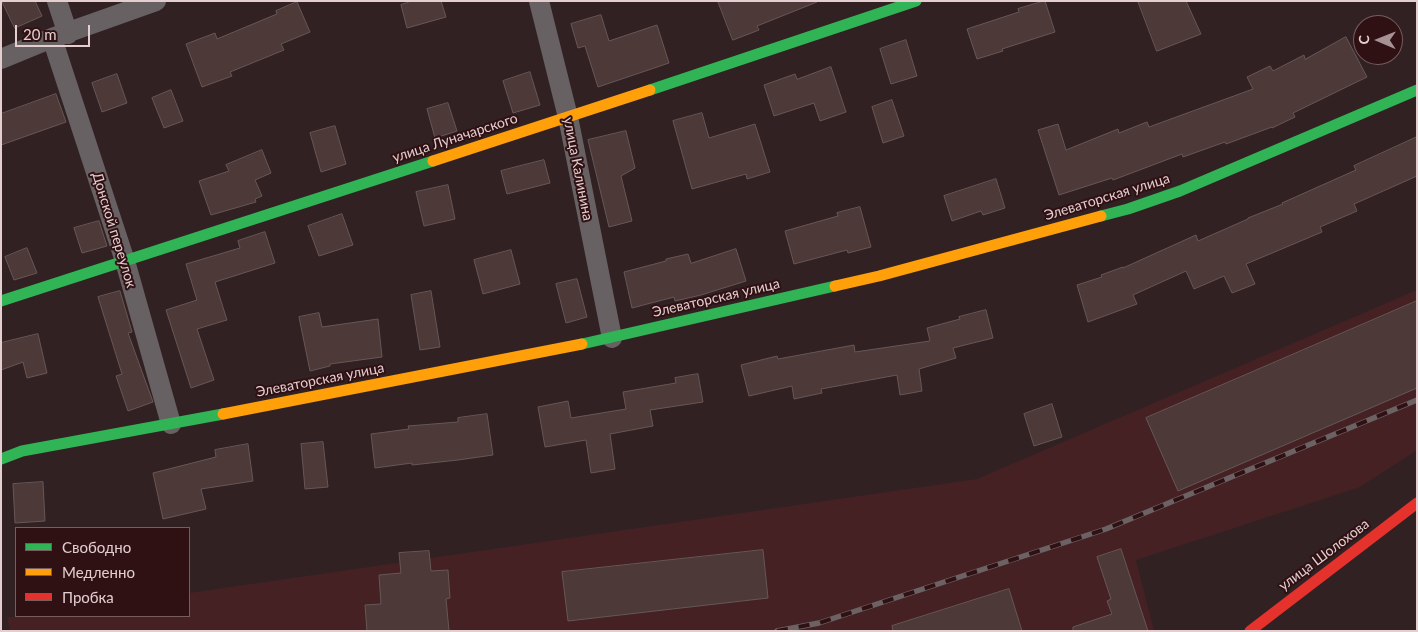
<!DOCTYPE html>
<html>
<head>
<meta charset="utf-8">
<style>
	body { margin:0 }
	#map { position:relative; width:1418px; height:632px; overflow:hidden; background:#322123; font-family:Lato,sans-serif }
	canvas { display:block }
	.frame { position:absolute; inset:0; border:2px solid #e4cecf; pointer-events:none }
	.legend { position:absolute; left:15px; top:527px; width:175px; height:90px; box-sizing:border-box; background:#2f1114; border:1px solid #775d5f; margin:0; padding:6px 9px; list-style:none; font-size:15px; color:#e4cecf }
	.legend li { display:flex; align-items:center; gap:10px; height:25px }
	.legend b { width:25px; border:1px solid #775d5f }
	.north { position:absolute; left:1353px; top:15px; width:50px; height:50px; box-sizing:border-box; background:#2f1114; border:1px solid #775d5f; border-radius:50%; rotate:271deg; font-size:14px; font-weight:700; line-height:20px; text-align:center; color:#e4cecf }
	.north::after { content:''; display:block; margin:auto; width:18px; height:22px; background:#a69193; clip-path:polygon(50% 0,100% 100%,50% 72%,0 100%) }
	.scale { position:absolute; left:15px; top:25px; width:75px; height:22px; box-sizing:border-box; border:2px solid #e4cecf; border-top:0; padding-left:6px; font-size:15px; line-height:18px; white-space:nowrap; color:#e4cecf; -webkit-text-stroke:4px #2f1114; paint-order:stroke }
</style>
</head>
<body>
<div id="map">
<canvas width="1418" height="632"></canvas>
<div class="frame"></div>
<ul class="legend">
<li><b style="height:6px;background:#30b455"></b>Свободно</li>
<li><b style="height:6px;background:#ff9f0a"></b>Медленно</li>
<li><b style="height:6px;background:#e5322d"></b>Пробка</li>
</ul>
<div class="north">С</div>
<div class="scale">20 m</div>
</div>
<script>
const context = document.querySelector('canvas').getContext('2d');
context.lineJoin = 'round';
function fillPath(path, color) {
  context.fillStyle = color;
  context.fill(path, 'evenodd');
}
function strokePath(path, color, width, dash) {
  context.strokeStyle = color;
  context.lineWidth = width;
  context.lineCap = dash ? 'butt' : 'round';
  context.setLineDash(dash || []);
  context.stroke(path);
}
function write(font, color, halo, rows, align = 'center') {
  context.font = font + ' Lato,sans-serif';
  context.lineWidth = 4;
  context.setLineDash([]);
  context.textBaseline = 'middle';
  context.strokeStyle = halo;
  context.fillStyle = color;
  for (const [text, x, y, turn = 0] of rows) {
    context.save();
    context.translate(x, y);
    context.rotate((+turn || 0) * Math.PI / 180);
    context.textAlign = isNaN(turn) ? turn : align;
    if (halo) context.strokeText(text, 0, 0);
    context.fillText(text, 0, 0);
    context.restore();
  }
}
const built = new Path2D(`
	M1417 290V450L1360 487 1136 560 1154 631H10L7 617 189 616V593L977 479Z`);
const building = new Path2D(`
	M2 1H35L42 16 15 28Z
	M412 1H441L446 17 407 28 401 5Z
	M718 1H817V2L757 26 759 30 733 40Z
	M1045 1 1055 32 1002 49 1003 51 977 59 967 29 1019 12 1018 9Z
	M1138 1H1186L1201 34 1157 51Z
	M297 2 310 32 281 44 284 50 230 72 232 76 202 87 186 44 215 33 217 39 277 14 276 11Z
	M601 15 609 41 657 25 669 63 598 87 585 46 578 48 571 24Z
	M1346 37 1367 77 1293 113 1295 117 1272 128V127L1226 144 1225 142 1183 157 1182 154 1113 180 1112 178 1059 195 1038 130 1058 124 1066 150 1118 129 1119 133 1147 122 1149 127 1253 89 1247 77 1270 66 1273 71 1304 55 1305 59Z
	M906 40 917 76 891 84 880 49Z
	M831 67 846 112 820 121 814 103 774 116 764 85 795 74 797 79Z
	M530 72 540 105 513 113 503 81Z
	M117 74 127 103 102 112 92 83Z
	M171 90 183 121 164 128 152 98Z
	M56 94 66 122 1 145V114Z
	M892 100 904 136 883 143 872 107Z
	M448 103 457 131 435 138 427 109Z
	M702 113 709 138 755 124 770 172 747 179 746 174 692 189 673 121Z
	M335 126 346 164 321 172 310 133Z
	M626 131 635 168 621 176 632 221 609 227 588 140Z
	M1417 137V176L1354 204 1357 211 1320 227 1322 232 1246 264 1255 284 1232 293 1224 276 1194 289 1186 271 1133 295 1137 304 1088 322 1077 285 1102 277 1101 275 1123 267V268L1196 235 1198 241 1248 219V218L1283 204 1282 203 1356 170 1354 166Z
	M262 150 271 173 255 180 262 196 255 199 256 202 211 215 199 181 229 171 226 165Z
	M544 160 550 183 507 194 501 171Z
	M996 179 1005 208 983 215 981 211 952 221 944 196Z
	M448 185 455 219 424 226 416 192Z
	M860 207 871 247 848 253 847 250 794 264 785 231 838 216 837 213Z
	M342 214 353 245 319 256 308 226Z
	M99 221 107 246 82 253 74 228Z
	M265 232 275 263 215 282 227 320 197 329 214 380 191 388 166 310 197 300 186 264 240 248 238 241Z
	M27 248 37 273 14 280 5 257Z
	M736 249 746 281 701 295 675 301 674 297 632 308 624 272 666 261V259L688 254 691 263Z
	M511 250 520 284 483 294 474 260Z
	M577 279 587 317 566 323 556 284Z
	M120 291 132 332 128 333 153 402 128 411 116 376 122 374 98 297Z
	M431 291 440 347 420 350 411 295Z
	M1417 301V388L1178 491 1146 418Z
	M986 310 993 338 953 348 956 358 919 369 922 391 900 395 897 375 821 389 822 393 794 399 792 386 749 396 741 365 777 356 778 359 854 345 855 352 930 341 927 328 960 319 959 317Z
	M319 313 322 327 378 319 382 357 330 364V366L310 371 299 317Z
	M38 334 47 373 27 378 23 362 1 370V343Z
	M698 374 703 402 650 410 653 426 610 434 615 469 591 473 586 440 545 447 538 407 568 401 571 418 626 409 623 392 676 383 675 378Z
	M1052 404 1062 437 1034 446 1024 414Z
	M487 414 493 455 458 460 412 465V463L375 468 371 434 409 429 408 426 458 422V418Z
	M323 442 328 487 305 489 301 444Z
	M248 444 253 481 201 489 206 509 163 519 153 473 216 457 215 450Z
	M43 482 45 521 15 523 13 484Z
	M1121 549 1148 631H1073V627L1112 614 1107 601 1111 599 1097 557Z
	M763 550 768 598 568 621 562 572Z
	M429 551 431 571 448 570 450 598 446 599 449 631H367L365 605 381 604 379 575 401 573 399 553Z
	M1009 589 1022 631H893L892 626Z`);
const street = new Path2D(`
	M57 1 68 34
	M539 1 568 117 612 338
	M52 38 125 261 171 424
	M1 59 52 38 156 1`);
const fast = new Path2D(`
	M650 90 916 1
	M1101 216 1128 209 1180 191 1417 90
	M1 301 433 161
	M582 344 835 286
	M1 459 22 451 223 414`);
const slow = new Path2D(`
	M433 161 650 90
	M835 286 879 276 1101 216
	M223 414 582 344`);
const jam = new Path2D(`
	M1250 631 1417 503`);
const rail = new Path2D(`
	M777 631 819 623 1106 529 1417 400`);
const streetNames = [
	["улица Луначарского",455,138,-18],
	["улица Калинина",578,169,79],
	["Элеваторская улица",1107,197,-17],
	["Донской переулок",114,230,73],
	["Элеваторская улица",716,298,-13],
	["Элеваторская улица",320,380,-11],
	["улица Шолохова",1324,555,-37]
];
fillPath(built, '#452124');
fillPath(building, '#4d3937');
strokePath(building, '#665757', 1);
strokePath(street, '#686163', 20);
strokePath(fast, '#30b455', 11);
strokePath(slow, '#ff9f0a', 11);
strokePath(jam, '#e5322d', 11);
strokePath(rail, '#6c6264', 5.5);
strokePath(rail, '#2f1114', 4, [11]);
write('14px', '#e4cecf', '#2f1114', streetNames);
</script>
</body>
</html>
